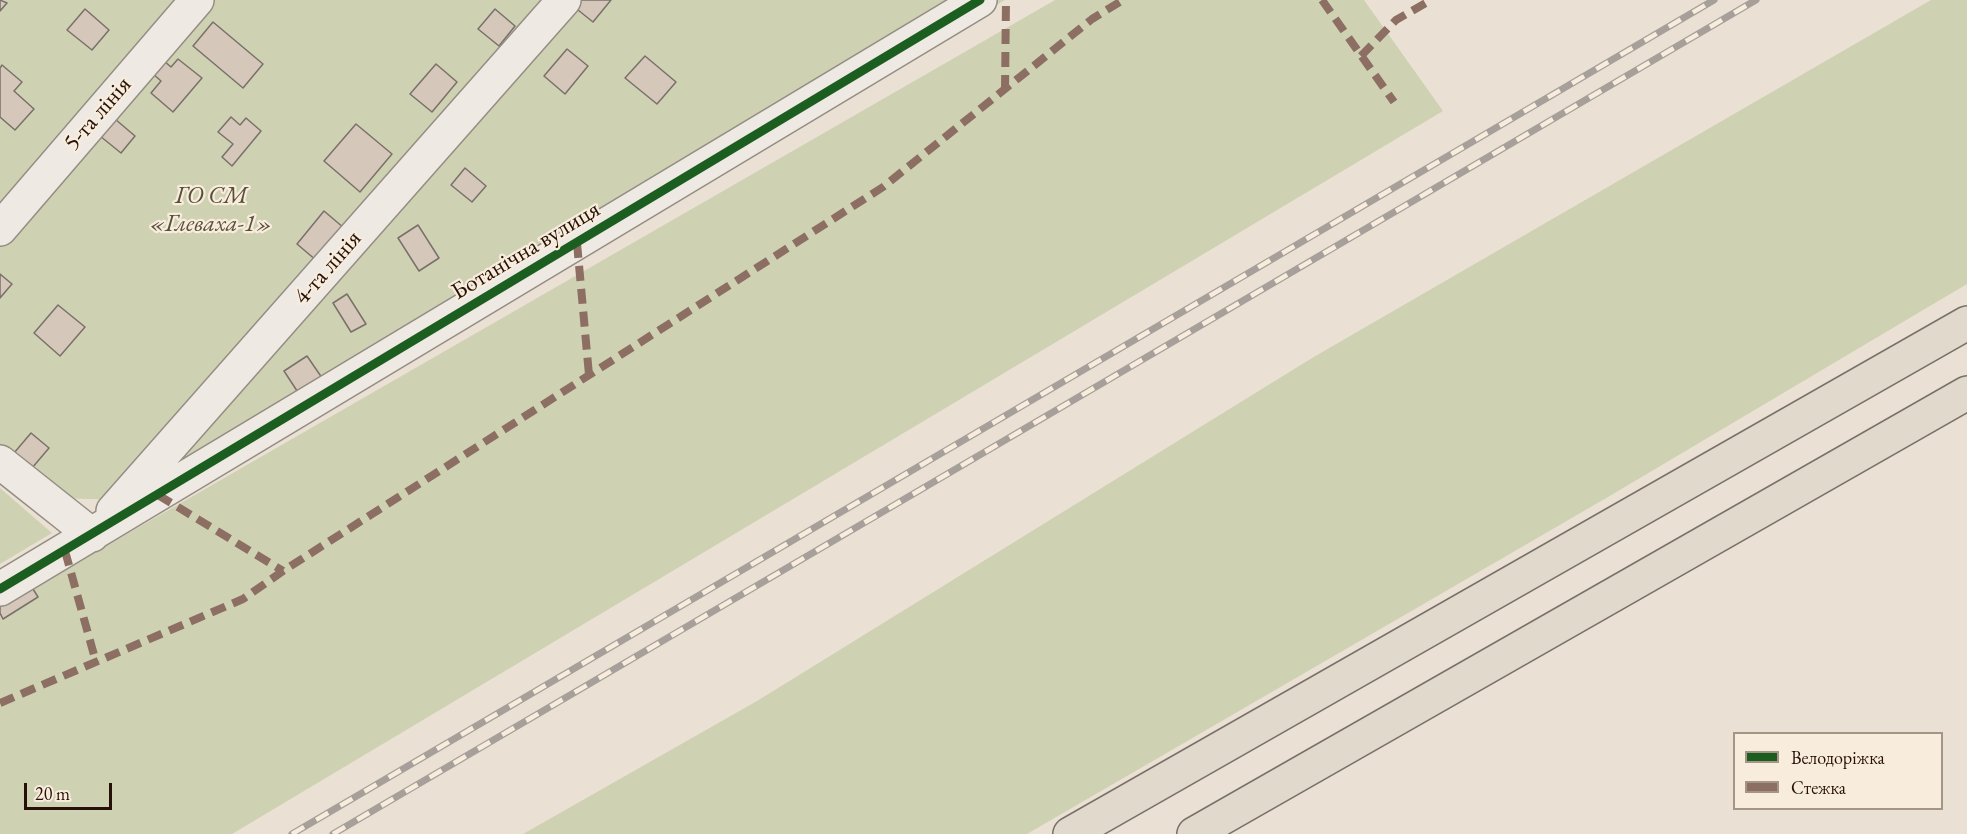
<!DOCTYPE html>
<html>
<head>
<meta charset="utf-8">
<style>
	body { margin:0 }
	#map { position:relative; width:1967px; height:834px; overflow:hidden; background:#eae1d4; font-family:"EB Garamond",serif }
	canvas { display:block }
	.legend { position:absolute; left:1733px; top:732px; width:210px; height:78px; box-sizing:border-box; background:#f8eddd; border:2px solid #a49587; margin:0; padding:8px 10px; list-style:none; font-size:18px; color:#271007 }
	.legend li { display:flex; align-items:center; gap:12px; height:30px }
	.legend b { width:30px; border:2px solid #a49587 }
	.scale { position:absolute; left:24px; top:783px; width:88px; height:27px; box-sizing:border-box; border:3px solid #271007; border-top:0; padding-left:8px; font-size:18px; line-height:21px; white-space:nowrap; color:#271007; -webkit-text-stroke:4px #f8eddd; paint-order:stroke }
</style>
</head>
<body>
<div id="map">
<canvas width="1967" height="834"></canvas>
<ul class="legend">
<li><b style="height:8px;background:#1b5e20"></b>Велодоріжка</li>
<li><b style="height:8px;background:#8d6e63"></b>Стежка</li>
</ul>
<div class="scale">20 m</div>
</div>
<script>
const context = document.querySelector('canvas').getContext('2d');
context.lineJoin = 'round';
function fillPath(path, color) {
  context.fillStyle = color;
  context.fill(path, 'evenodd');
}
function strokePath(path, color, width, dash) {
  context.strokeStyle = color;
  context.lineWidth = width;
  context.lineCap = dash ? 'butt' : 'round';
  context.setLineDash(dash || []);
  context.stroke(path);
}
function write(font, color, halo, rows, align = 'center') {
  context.font = font + ' "EB Garamond",serif';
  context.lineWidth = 4.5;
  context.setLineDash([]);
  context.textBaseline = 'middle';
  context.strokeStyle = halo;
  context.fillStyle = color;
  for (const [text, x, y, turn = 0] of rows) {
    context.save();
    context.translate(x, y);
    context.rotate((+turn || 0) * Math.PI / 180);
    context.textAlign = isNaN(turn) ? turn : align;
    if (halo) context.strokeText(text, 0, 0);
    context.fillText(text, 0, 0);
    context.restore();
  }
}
const green = new Path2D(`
	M0 0H1005L128 500 48 498 0 456Z
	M1055 0H1364L1443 111 232 834H0V607Z
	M1931 0H1967V284L1608 497 1027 834H523L757 701 1312 358Z
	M0 488 52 533 0 564Z`);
const building = new Path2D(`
	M0 0 7 3 0 11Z
	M578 0H611L593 22 573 6Z
	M85 9 109 30 92 50 67 30Z
	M495 9 515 26 499 46 478 29Z
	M213 22 263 64 243 88 193 46Z
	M567 49 588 66 565 94 544 76Z
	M645 56 676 82 657 104 625 78Z
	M178 59 202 78 173 112 151 93 161 81 152 73 163 60 171 67Z
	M436 64 457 82 432 112 410 94Z
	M2 65 22 82 14 91 34 109 15 130 0 117V68Z
	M231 117 240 125 246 118 261 131 232 166 222 157 233 144 218 132Z
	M115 119 135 136 121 153 100 136Z
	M356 124 392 154 360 192 324 161Z
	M465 168 486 186 472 202 451 185Z
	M324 211 344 228 317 261 297 244Z
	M418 225 439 258 419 271 398 238Z
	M0 274 12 284 0 298Z
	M347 294 366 324 351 332 333 303Z
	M58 305 85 327 60 356 34 333Z
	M307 356 329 388 305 403 284 371Z
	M31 433 49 448 32 468 14 453Z
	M28 581 38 597 3 619 0 613V598Z`);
const minor = new Path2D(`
	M0 229 197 0
	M0 462 92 535
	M113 511 564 0
	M0 589 980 0`);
const highway = new Path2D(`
	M1070 834 1967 323
	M1194 834 1967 393`);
const rail = new Path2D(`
	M292 834 1714 0
	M333 834 1756 0`);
const quiet = new Path2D(`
	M1322 0 1394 102
	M1361 56 1396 20 1431 0
	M1005 90 1006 0
	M577 243 589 375
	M158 495 283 571
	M65 551 96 662
	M0 703 243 599 283 571 883 187 1092 19 1123 0`);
const cycleway = new Path2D(`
	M0 589 980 0`);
const streetNames = [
	["5-та лінія",98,114,-49],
	["Ботанічна вулиця",526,251,-31],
	["4-та лінія",328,268,-49]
];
const parkNames = [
	["ГО СМ",211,196],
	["«Глеваха-1»",211,224]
];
fillPath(green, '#cfd1b3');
fillPath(building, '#d6c7bb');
strokePath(building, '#797169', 1.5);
strokePath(minor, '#958d84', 36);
strokePath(highway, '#797169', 36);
strokePath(minor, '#eeeae3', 33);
strokePath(highway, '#e2d9cd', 33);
strokePath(rail, '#a7a09a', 7);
strokePath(rail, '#f8eddd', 4.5, [14]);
strokePath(quiet, '#8d6e63', 8, [15, 8]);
strokePath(cycleway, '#1b5e20', 9);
write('24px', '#271007', '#f8eddd', streetNames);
write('italic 24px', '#5a4f3a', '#f8eddd', parkNames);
</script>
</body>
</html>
